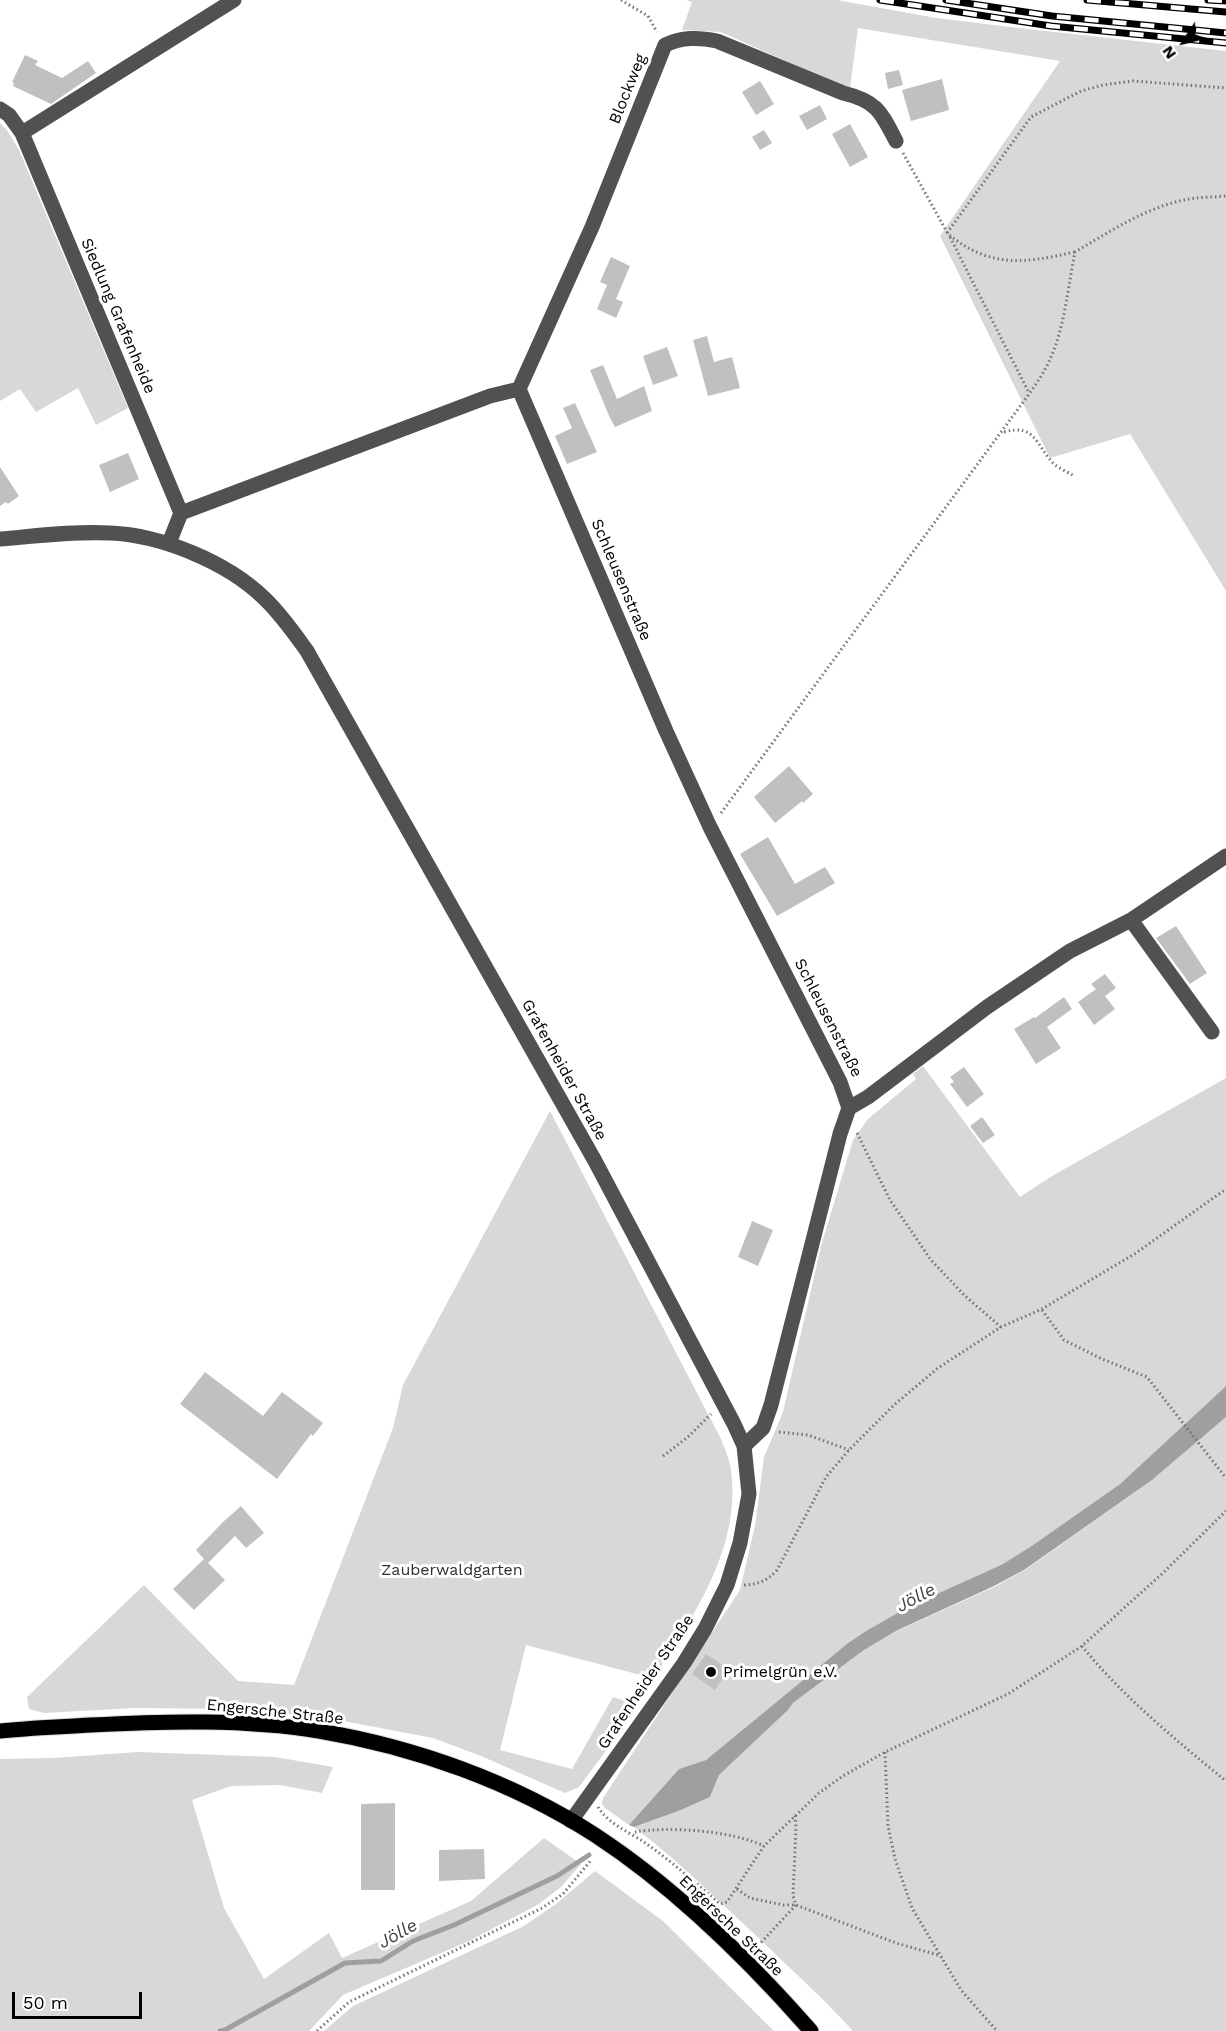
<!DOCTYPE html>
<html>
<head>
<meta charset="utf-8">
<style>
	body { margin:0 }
	#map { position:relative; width:1226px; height:2031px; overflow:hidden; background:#fff; font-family:"Work Sans",sans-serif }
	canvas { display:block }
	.north { position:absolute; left:1154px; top:12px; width:60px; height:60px; -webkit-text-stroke:4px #fff; paint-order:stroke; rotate:235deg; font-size:16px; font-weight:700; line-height:24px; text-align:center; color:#000 }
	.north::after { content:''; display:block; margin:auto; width:21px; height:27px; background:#000; clip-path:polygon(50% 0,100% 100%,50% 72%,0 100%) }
	.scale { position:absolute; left:12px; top:1992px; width:130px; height:27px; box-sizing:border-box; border:3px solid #000; border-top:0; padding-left:8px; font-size:18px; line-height:21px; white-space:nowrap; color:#000; -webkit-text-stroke:4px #fff; paint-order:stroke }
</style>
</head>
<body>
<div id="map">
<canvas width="1226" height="2031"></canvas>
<div class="north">N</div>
<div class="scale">50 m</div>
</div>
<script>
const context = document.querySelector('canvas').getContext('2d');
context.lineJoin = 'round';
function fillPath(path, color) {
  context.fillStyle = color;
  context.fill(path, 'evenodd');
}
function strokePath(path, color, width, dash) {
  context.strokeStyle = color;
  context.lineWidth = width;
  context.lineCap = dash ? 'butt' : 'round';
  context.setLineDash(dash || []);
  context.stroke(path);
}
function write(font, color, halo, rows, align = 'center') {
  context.font = font + ' "Work Sans",sans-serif';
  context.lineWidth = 6;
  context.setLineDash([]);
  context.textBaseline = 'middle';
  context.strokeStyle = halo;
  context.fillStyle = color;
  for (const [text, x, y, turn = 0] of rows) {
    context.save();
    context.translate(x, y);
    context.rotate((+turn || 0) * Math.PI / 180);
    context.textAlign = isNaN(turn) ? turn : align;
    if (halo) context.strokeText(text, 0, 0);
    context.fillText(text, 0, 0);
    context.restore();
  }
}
const green = new Path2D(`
	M686 0H837L936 18 1019 28 1226 51V591L1130 434 1050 458 940 236 1060 61 858 28 850 88 837 84 721 32 682 30 692 2Z
	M0 123 7 130 19 150 128 408 96 425 78 388 36 412 20 389 0 401Z
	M923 1066 1020 1197 1052 1176 1226 1078V1386L1120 1484 1033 1545 1003 1564 908 1607 866 1631 848 1643 706 1760 679 1769 629 1825 605 1808 602 1804 603 1798 740 1590 755 1526 764 1457 783 1412 821 1246 853 1140 868 1119 916 1079 913 1074Z
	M550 1111 721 1439C724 1447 728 1456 730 1465 744 1541 696 1613 657 1673L648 1677 526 1645 500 1750 572 1769 613 1697C622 1700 633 1702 634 1713L579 1787 565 1793 481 1756 433 1738 322 1717 233 1709 134 1708 44 1713 29 1709 27 1697 144 1585 238 1681 294 1685 393 1428 403 1385Z
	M1226 1417V2031H853C826 2001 797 1975 768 1947 724 1906 682 1864 634 1827L681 1810 710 1797 719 1775 788 1710 793 1703 864 1650 899 1630 992 1588 1025 1570 1152 1480Z
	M138 1752 275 1757 333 1767 322 1793 280 1785 231 1786 192 1800 224 1908 264 1979 329 1933 342 1958 471 1901 544 1838 581 1864 561 1887 539 1904 469 1941 343 1995 309 2031H0V1759L53 1758Z
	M595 1871 663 1921 774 2031H324L353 2006 524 1926 556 1904Z`);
const water = new Path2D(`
	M1226 1386V1417L1152 1480 1024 1570 992 1587 898 1630 864 1650 793 1703 788 1710 719 1775 710 1797 681 1810 634 1827 629 1825 679 1769 706 1760 848 1643 866 1631 908 1607 1003 1564 1033 1545 1120 1484Z`);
const stream = new Path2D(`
	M220 2031 225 2030 345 1963 381 1961 413 1941 454 1925 557 1876 589 1855`);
const building = new Path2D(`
	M25 55 38 61 35 65 62 78 88 61 96 73 51 104 13 86 14 83 12 82Z
	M899 70 903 85 888 89 885 73Z
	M942 79 949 110 911 121 902 90Z
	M760 81 774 104 756 115 742 92Z
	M820 105 827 119 807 130 799 116Z
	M850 124 868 157 850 167 832 134Z
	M764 130 772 143 760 150 752 137Z
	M611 257 630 266 616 299 623 302 616 318 597 309 607 285 600 282Z
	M707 336 714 362 732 357 740 388 708 396 693 340Z
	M667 347 678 376 653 385 643 356Z
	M603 365 617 399 644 386 652 411 615 427 610 418 590 370Z
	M575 403 597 452 567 464 555 436 572 428 563 408Z
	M128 453 139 479 110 492 99 465Z
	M0 467 19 496 8 504 6 502 0 506Z
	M789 766 813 794 803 803 802 801 775 823 754 797Z
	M768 837 795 884 825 867 835 883 777 916 740 854Z
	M1176 926 1207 973 1190 984 1156 938Z
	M1105 974 1116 988 1105 996 1115 1009 1094 1025 1078 1002 1096 989 1091 984Z
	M1064 997 1072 1009 1047 1027 1061 1048 1036 1064 1014 1029 1034 1017 1035 1018Z
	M964 1067 984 1094 967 1107 950 1084 954 1082 950 1077Z
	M982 1117 995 1135 983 1143 970 1126Z
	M752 1221 773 1230 758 1266 738 1257Z
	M205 1372 263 1416 282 1392 323 1423 313 1436 311 1434 277 1479 180 1404Z
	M241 1506 264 1533 246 1548 235 1536 208 1563 225 1580 194 1610 173 1589 204 1559 196 1550 223 1522Z
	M706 1654 729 1669 715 1690 692 1674Z
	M395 1803V1890H361V1804Z
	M484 1849 485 1879 439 1881V1850Z`);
const path = new Path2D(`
	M621 0 648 16 657 32
	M903 153 948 234C991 269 1025 263 1075 252
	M947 233 1031 117 1081 91 1103 85 1133 81 1226 88
	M950 237 1029 393
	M1004 432C1036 423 1036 446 1054 464 1060 469 1068 472 1074 476
	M721 813 1021 405C1032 390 1044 374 1051 357 1065 325 1068 286 1075 252 1111 231 1148 206 1189 199 1201 197 1214 197 1226 196
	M857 1133 890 1200 931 1260 965 1296 1001 1327
	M1042 1310 1064 1340 1102 1359 1147 1377 1226 1478
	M779 1432 808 1435 849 1450
	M663 1456 688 1437 711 1414
	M744 1585C759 1584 767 1581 777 1570L826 1477 849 1450 894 1405 938 1368 1001 1327 1042 1309 1136 1253 1226 1189
	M1082 1646C1120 1694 1178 1742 1226 1781
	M885 1752 888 1826 895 1859 912 1908 961 1990 997 2031
	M598 1807C608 1824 631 1833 647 1844 672 1862 696 1883 720 1904L727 1902 764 1846 819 1793 843 1776 885 1752 1008 1694 1082 1646 1164 1572 1226 1511
	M635 1832C669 1826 733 1831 764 1846
	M737 1889 750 1898 783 1905H796L896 1943 938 1955
	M755 1949 796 1905 793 1896 796 1828 795 1814
	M317 2031 349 2002 542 1908 563 1894 592 1859`);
const minor = new Path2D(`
	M0 109 9 115 22 133 181 513 169 543
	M22 133 234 0
	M519 389 666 731 710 827 840 1082 849 1108 840 1134 771 1405 763 1428 744 1446
	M519 389 592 227 665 45C682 37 698 37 717 41L843 93C877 101 881 112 896 141
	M181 513 490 396 519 389
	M0 539C36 536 74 531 110 533 161 535 227 562 264 598 281 614 294 633 307 651L595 1161 734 1424 744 1446 749 1494 740 1543 727 1585 705 1629 684 1663 571 1821
	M1131 920 1212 1032
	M849 1108 868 1097 987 1007 1070 951 1131 920 1226 856`);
const major = new Path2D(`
	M0 1731C30 1728 61 1727 91 1725 166 1721 245 1719 319 1731 415 1747 513 1782 595 1835 676 1888 747 1958 811 2031`);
const rail = new Path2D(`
	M880 0 1051 26 1226 43
	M946 0 1052 16 1226 33
	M1087 0 1226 12
	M1208 0 1226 1`);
const markers = [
	[711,1672,6,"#000"]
];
const streetNames = [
	["Blockweg",628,89,-68],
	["Siedlung Grafenheide",118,316,67],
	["Schleusenstraße",621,580,67],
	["Schleusenstraße",828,1018,63],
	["Grafenheider Straße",564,1070,61],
	["Grafenheider Straße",646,1682,-56],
	["Engersche Straße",275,1712,6],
	["Engersche Straße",731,1926,44]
];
const parkNames = [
	["Zauberwaldgarten",452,1570]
];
const poiNames = [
	["Primelgrün e.V.",723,1672]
];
const waterNames = [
	["Jölle",916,1598,-28],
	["Jölle",398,1934,-29]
];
fillPath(green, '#d8d8d8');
fillPath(water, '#9f9f9f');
strokePath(stream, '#9f9f9f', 5);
fillPath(building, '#c0c0c0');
strokePath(major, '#dbdbdb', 17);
strokePath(path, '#737373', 3, [1.5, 3]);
strokePath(minor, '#515151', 15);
strokePath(major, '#000', 15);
strokePath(rail, '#000', 7);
strokePath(rail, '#fff', 4.5, [14]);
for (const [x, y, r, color] of markers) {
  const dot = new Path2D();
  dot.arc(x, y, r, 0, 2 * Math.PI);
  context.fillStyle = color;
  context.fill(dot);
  strokePath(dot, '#fff', 2);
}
write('16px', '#000', '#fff', streetNames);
write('16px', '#2f2f2f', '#fff', parkNames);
write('16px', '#000', '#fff', poiNames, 'left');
write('italic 18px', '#404040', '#fff', waterNames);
</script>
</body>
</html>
